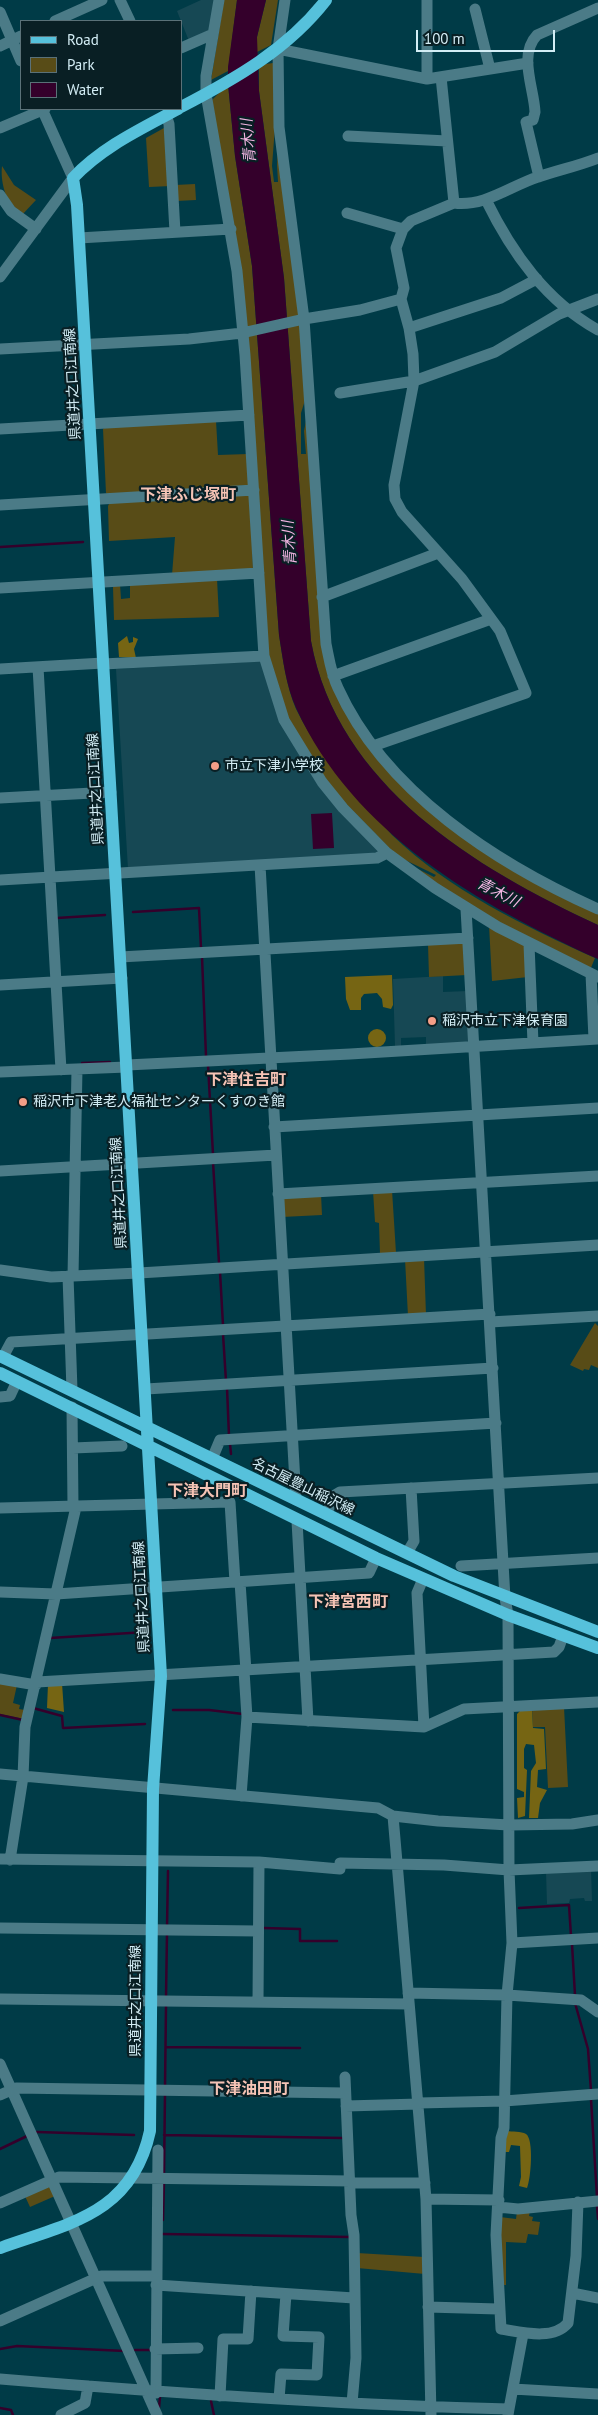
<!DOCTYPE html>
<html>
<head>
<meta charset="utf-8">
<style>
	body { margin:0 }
	#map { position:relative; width:598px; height:2415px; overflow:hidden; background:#003b47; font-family:"PT Sans",sans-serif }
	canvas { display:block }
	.legend { position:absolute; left:20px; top:20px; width:162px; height:90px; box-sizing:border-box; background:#091f24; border:1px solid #5a7178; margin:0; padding:6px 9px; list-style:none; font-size:15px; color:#d3edf5 }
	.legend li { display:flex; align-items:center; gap:10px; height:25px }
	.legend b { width:25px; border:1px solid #5a7178 }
	.scale { position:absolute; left:416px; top:30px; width:139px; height:22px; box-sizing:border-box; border:2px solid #d3edf5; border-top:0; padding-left:6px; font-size:15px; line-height:18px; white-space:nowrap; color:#d3edf5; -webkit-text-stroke:4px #091f24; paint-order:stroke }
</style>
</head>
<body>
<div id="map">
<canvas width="598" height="2415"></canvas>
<ul class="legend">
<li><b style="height:6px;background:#56c1db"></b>Road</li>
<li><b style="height:14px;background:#584c17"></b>Park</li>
<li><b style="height:14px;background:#34002b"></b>Water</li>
</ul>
<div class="scale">100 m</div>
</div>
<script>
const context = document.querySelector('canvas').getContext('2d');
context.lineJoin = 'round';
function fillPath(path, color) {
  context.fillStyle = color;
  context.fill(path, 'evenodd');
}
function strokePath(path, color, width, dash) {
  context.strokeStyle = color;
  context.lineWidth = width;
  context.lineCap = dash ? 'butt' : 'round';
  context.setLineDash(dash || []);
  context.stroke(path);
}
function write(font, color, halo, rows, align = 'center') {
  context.font = font + ' "PT Sans","Noto Sans JP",sans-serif';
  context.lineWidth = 4.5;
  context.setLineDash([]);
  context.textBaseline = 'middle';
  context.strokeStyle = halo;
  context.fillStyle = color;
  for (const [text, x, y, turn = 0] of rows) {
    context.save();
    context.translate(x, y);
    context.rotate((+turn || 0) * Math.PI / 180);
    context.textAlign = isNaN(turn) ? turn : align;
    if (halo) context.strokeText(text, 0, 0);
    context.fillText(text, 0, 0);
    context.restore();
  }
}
const built = new Path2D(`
	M201 0H215L209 30 189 41 177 11Z
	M263 661 379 849 376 855 128 869 116 669Z
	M443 976V992L468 991V1043L426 1045V1037L401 1038V1046H395L393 979Z
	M591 1869 592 1901H585L584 1898 570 1899 569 1903 547 1904 546 1871Z`);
const green = new Path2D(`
	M224 0H237L228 71 211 80Z
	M266 0H278L271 45 257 52V37Z
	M273 63 275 127 272 166 274 182H278L277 165 278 144 301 317 306 397 301 413V454H306L304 431 307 416 331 682 417 800 598 912V925C475 868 337 785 311 641L284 278 259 91V65Z
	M228 84 235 156 252 266 279 635C283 660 286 686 296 709 312 742 333 768 357 795 368 808 380 822 392 835 449 890 524 926 595 958L590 970 490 920 410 865 434 877 436 875 397 856 324 781 287 720 268 657 239 265 212 100Z
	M164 128 171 186 149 187 146 138Z
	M2 166 14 185 36 200 21 216C7 205 0 184 2 166Z
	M195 184 196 200 176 201 175 185Z
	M216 421 218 455 248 454 250 485 109 496 106 493 103 429 106 427Z
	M247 494 251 497 253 571 172 575 175 537 109 541 108 506 110 502Z
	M217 579 219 617 114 620 113 587 115 585 120 584 121 599 130 598V584Z
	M489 925 524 945 528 977 492 981Z
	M463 942 467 975 429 977 428 944Z
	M392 1190 396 1253 380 1254 379 1223 375 1222 373 1191Z
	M321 1194 322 1215 282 1217 283 1196Z
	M424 1258 426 1315 408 1316 405 1259Z
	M595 1323 598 1326V1368L591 1365 589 1370 584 1369 583 1371 570 1365Z
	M0 1682 17 1685 13 1703 20 1705 19 1709 25 1710 24 1719 0 1714Z
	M564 1707 568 1787 548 1788 545 1727H533L532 1708Z
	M51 2186 55 2196 30 2207 24 2194Z
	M530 2210 529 2216 533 2217 532 2221 540 2222 538 2235 528 2234 526 2243 506 2242V2285H500V2217L516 2219 517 2211Z
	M357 2253 424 2257 425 2274 357 2268Z`);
const forest = new Path2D(`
	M127 636 129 643 133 642V637L138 639 134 649 136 658 119 657 118 643Z
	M392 975 393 1005 391 1009 383 1007 382 999 377 993 364 994 361 998V1010H350L346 999 345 977Z
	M368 1038a9 9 0 1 1 18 0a9 9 0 1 1-18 0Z
	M62 1683 64 1712 47 1708 48 1684Z
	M532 1710 533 1728 544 1729 546 1769 538 1770 537 1787 547 1790 540 1803 538 1818H529L531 1771 536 1763 534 1745 526 1744 524 1749V1768L527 1770 525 1816 518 1818 517 1798 524 1797V1792L517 1789V1714L520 1711Z
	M507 2131C512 2132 521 2131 526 2134 534 2139 531 2179 527 2188L519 2186 521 2177 520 2146 511 2145 509 2152H504Z`);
const water = new Path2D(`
	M237 0H266L257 37 259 91 284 278 311 641C337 785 475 868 598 925V959C479 905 353 833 296 708 286 686 283 660 279 635L252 266 235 156 228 84V67Z
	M332 813 334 848 313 849 311 814Z`);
const stream = new Path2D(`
	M0 547 83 542
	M133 912 199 908 201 948
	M57 918 105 915
	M202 957 206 1056
	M82 1063 110 1062
	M208 1065 213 1154
	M213 1162 219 1263
	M220 1272 223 1325
	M223 1334 226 1381
	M227 1388 229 1436
	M230 1444 231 1454
	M50 1638 146 1632
	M33 1708 62 1716 63 1728 145 1724
	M173 1710H209L243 1714
	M0 1715 23 1720
	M519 1908 569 1905 571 1936
	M167 1927 168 1871
	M263 1928 300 1929V1941H337
	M572 1944 575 1995
	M166 1997 167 1933
	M575 2003 588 2049 591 2091
	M166 2047 300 2048
	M165 2087 166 2006
	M591 2099 597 2197
	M37 2132 134 2135
	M164 2135 343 2138
	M0 2149 27 2136
	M164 2175 165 2094
	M597 2206 598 2219
	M163 2220 164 2182
	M163 2234 350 2237
	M0 2349 17 2346 125 2351
	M135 2350H151
	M211 2401 214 2415
	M0 2408 11 2410 13 2415
	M159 2408 160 2397`);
const minor = new Path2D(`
	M120 0 130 21
	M219 0 206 76V94L237 271 245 355 264 656 284 720 322 782 343 808 387 853 435 888 498 927 598 977
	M285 0 278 49 279 127 304 319 326 644C329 658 331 674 338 688 385 792 497 864 598 909
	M475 9 490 69
	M0 12 21 61
	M55 21 102 0
	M0 46 21 36
	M181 48 213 34
	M278 49 427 79 528 63
	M441 77 454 203C485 207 510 186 538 177 558 170 578 166 598 158
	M427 79V0
	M166 115 169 124 175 232
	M0 128 45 109
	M348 136 447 141
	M539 177 526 122 533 120 535 112C534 88 518 55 537 35L598 8
	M0 195 11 211 36 229
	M486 200C512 253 546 301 598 330
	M347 213 403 229
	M79 238 231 229
	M0 277 73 178 42 109
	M409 328 501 298 537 279
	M0 349 189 339 242 333 304 319 360 310 401 299
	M340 393 414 381 495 352 559 314 598 299
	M0 429 249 415
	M0 505 254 490
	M0 588 259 573
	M322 597 438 553
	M103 664 264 656
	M38 667 61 1070
	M0 669 103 663
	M333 676 491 619
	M373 746 526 693 500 631 462 579 402 512 395 499 394 485 414 381 413 354 409 328 401 299 404 288 396 248 403 229 411 221 454 203
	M0 798 111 792
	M260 865 296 1500
	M0 880 377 858 387 853
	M466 909 505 1598 508 1615 509 1870 512 1943 507 1995 504 2128 501 2138 496 2235 501 2329C521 2332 553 2341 568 2323L576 2256 578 2202
	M529 944 533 1043
	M120 957 468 938
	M591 974 594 1039
	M0 985 122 978
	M127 1065 350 1054 598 1039
	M0 1072 127 1067
	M274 1127 598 1108
	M0 1171 276 1155
	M278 1194 598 1176
	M0 1270 51 1277 139 1273 598 1245
	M68 1276 72 1390
	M73 1276 77 1069
	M490 1322 598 1316
	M3 1357 11 1342 490 1314
	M146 1389 493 1368
	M0 1397 10 1396 17 1381
	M72 1407 73 1507
	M73 1448 122 1446
	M212 1459 220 1440 496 1423
	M0 1508 230 1502 235 1582
	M326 1514 335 1495 340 1492 598 1478
	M297 1521 308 1721
	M407 1553 414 1541 411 1488
	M461 1566 598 1558
	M423 1579 417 1593 424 1727
	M240 1582 246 1671
	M0 1592 56 1594 369 1573 376 1558
	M0 1679 36 1685
	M37 1682 554 1652 559 1647 563 1636
	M247 1717 424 1727 464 1709 598 1702
	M0 1774 378 1808 393 1816 438 1821 509 1825 572 1824 598 1820
	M241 1796 247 1717 244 1671
	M393 1816 426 2199 431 2415
	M0 1859 259 1862 340 1869V1863L444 1865 509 1870 598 1866
	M10 1860 23 1777 25 1727 76 1507
	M0 1928 258 1931
	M512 1943 598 1938
	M408 1993 507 1995 581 2000 598 2012
	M0 1999 409 2004
	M258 2002 259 1862
	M0 2064 157 2415
	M345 2077 351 2215 354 2235 356 2358 352 2403
	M0 2095 16 2088 345 2093
	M419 2103 504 2101 598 2094
	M346 2106 419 2104
	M351 2183H425
	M426 2199 499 2200
	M0 2203 59 2177 351 2181
	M498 2207 518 2209 598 2201
	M156 2285 354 2298
	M572 2293 598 2298
	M428 2307 498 2309
	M0 2321 101 2276H156
	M155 2349 198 2348
	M0 2379C169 2393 339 2405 509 2409L508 2415
	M513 2389 598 2394
	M156 2393 158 2150
	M220 2396 223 2339H248L251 2291
	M279 2399 281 2374 317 2375 319 2337 283 2336 286 2294
	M509 2409 523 2334
	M61 2415 85 2403 88 2386`);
const major = new Path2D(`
	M181 107C235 79 288 49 326 0
	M0 1356 454 1576 598 1632
	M0 1373 376 1558 508 1615 598 1648
	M0 2248C70 2223 132 2214 150 2131L153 1789 161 1676 77 205 73 178C102 147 141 129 178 109`);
const markers = [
	[215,766,5,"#f49e87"],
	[432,1021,5,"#f49e87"],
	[23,1102,5,"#f49e87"]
];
const streetNames = [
	["県道井之口江南線",73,384,-93],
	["県道井之口江南線",96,789,-93],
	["県道井之口江南線",119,1193,-93],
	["名古屋豊山稲沢線",303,1487,26],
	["県道井之口江南線",142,1597,-93],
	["県道井之口江南線",136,2001,-90]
];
const poiNames = [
	["市立下津小学校",225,766],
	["稲沢市立下津保育園",442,1021],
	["稲沢市下津老人福祉センターくすのき館",33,1102]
];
const waterNames = [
	["青木川",249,141,-95],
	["青木川",290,543,-94],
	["青木川",498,893,27]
];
const quarterNames = [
	["下津ふじ塚町",188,495],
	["下津住吉町",246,1080],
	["下津大門町",207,1491],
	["下津宮西町",348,1602],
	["下津油田町",249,2089]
];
fillPath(built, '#164854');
fillPath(green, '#584c17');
fillPath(forest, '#766513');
fillPath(water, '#34002b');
strokePath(stream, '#34002b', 2.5);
strokePath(minor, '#4b7b87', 11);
strokePath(major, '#56c1db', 12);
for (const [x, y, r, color] of markers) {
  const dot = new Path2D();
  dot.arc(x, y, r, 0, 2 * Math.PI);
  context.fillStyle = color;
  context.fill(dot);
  strokePath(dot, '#091f24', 2);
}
write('14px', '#d3edf5', '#091f24', streetNames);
write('14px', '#d3edf5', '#091f24', poiNames, 'left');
write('italic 15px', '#f3b6e3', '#091f24', waterNames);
write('bold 16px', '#f5c3b5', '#091f24', quarterNames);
</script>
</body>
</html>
